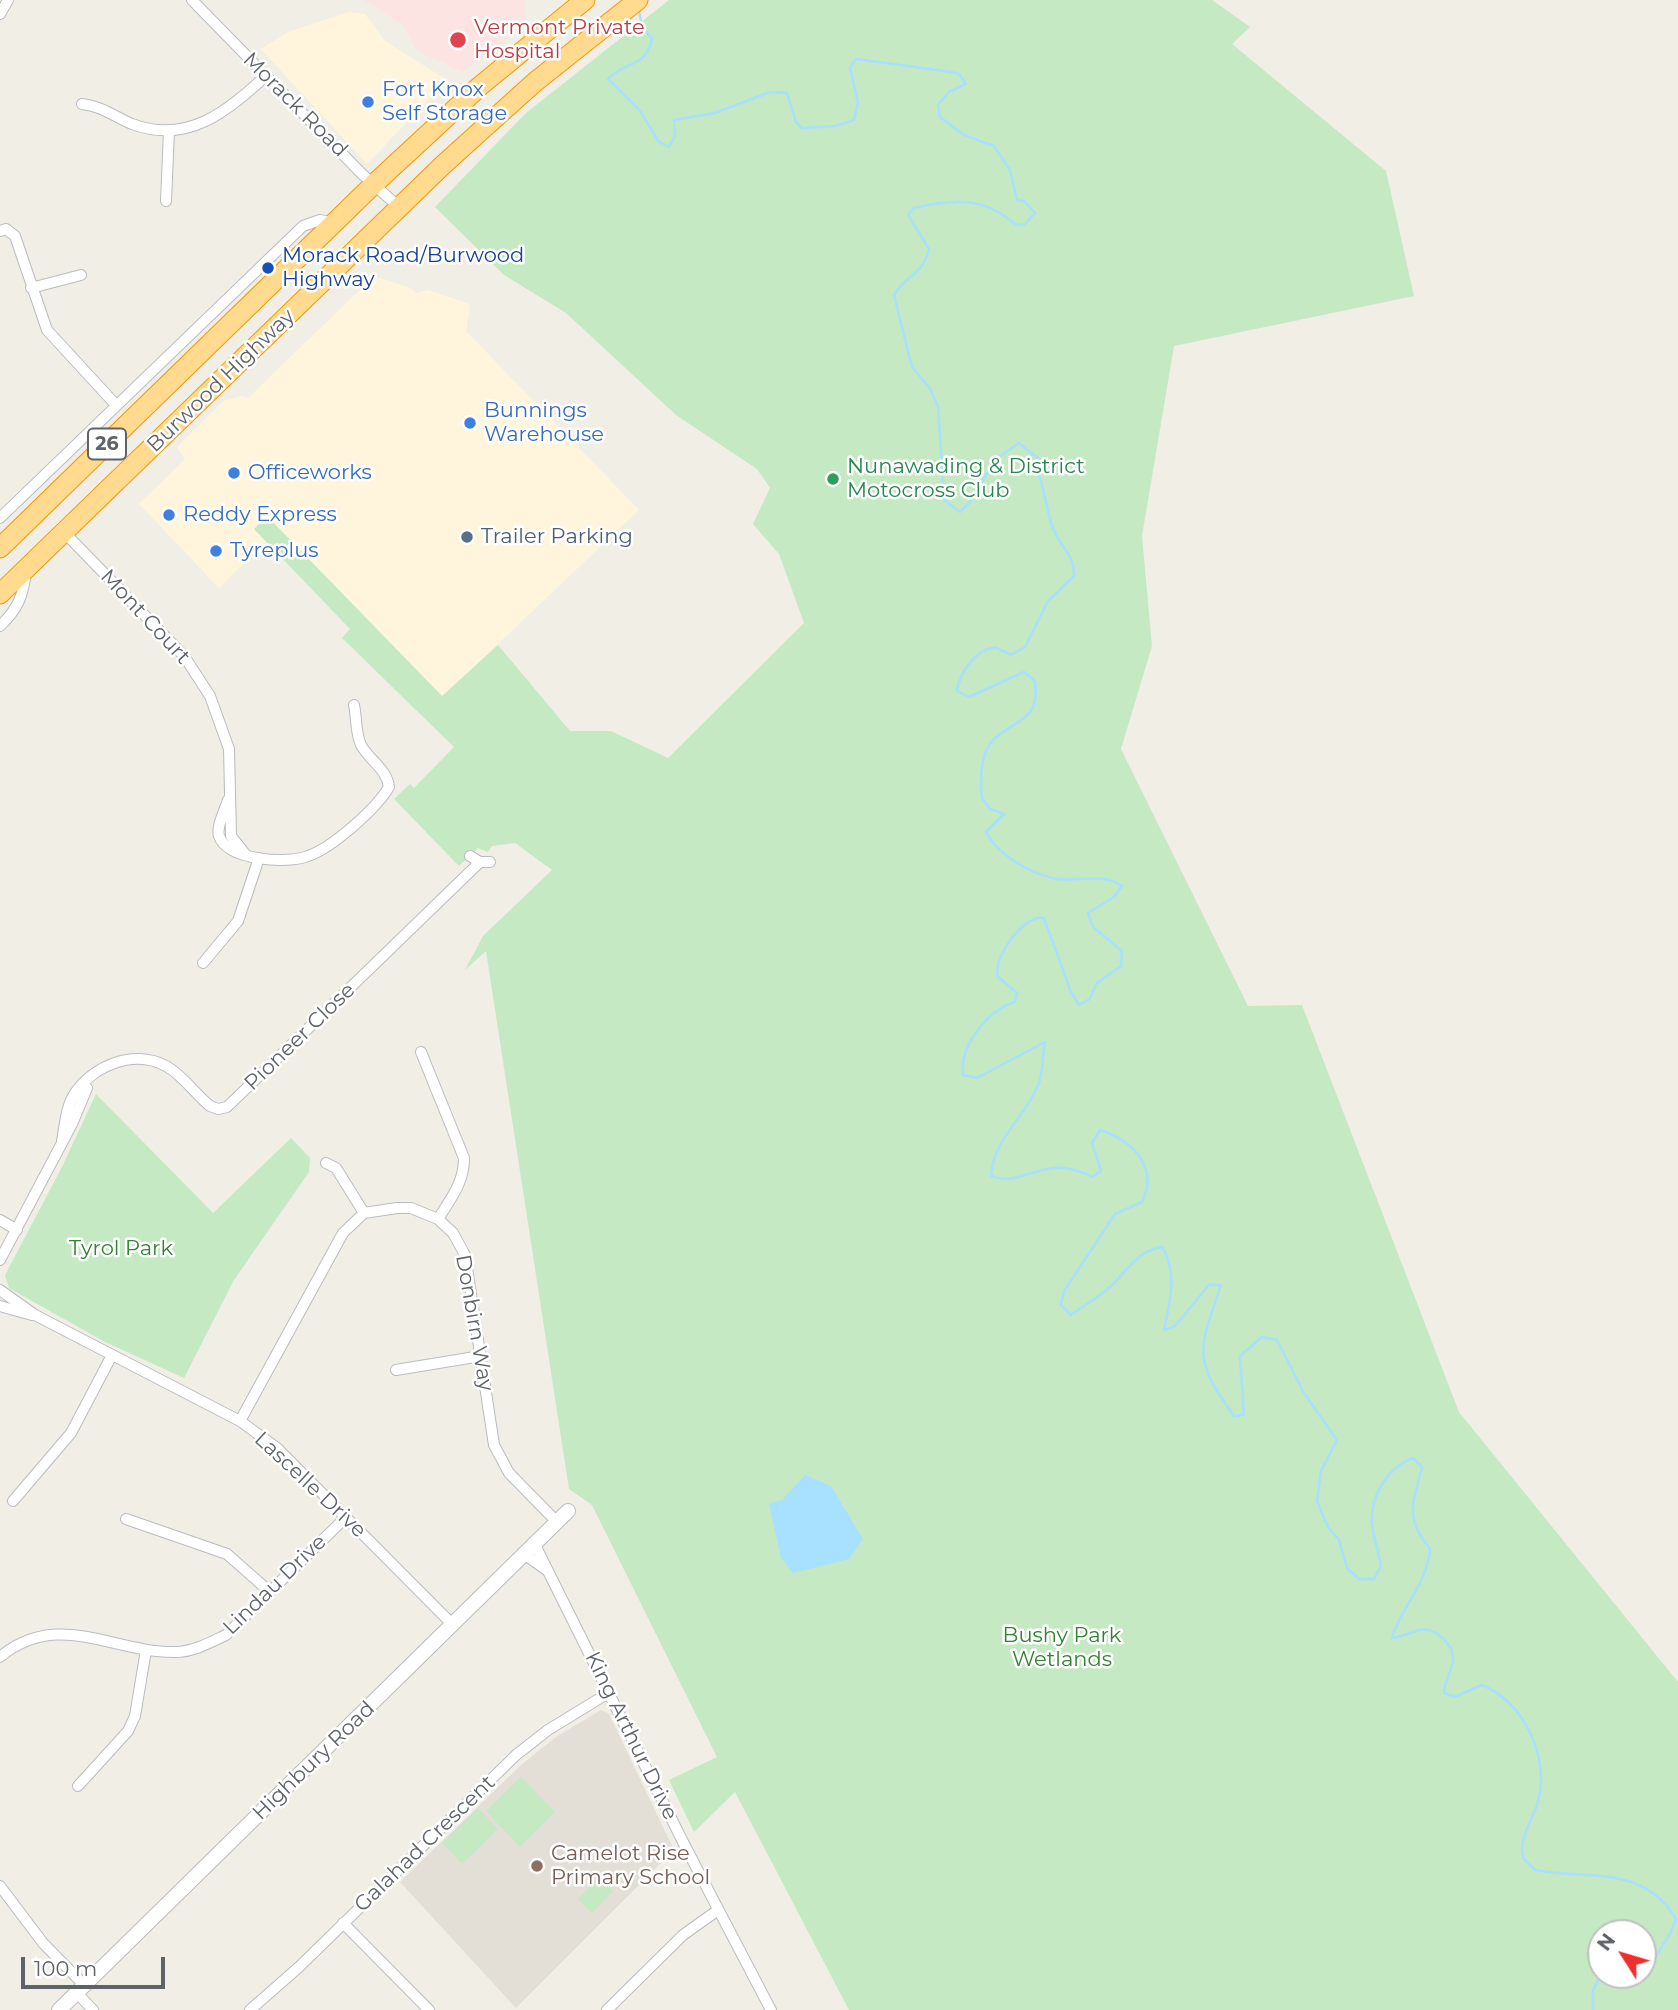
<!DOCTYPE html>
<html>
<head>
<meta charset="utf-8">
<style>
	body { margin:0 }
	#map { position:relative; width:1678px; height:2010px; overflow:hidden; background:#f1eee6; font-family:Montserrat,sans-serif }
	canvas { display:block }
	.north { position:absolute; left:1587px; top:1919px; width:70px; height:70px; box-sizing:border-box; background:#fff; border:2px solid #bfc1c2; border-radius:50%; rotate:307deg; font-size:19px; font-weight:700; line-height:28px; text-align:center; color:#5e6367 }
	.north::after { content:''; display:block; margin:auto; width:24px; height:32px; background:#ef2e2e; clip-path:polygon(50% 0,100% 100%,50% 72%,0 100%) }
	.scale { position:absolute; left:21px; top:1957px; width:144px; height:32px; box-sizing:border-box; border:4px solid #5e6367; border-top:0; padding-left:9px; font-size:21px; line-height:24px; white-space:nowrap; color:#5e6367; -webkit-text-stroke:5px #fff; paint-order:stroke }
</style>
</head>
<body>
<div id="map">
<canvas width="1678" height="2010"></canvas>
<div class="north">N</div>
<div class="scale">100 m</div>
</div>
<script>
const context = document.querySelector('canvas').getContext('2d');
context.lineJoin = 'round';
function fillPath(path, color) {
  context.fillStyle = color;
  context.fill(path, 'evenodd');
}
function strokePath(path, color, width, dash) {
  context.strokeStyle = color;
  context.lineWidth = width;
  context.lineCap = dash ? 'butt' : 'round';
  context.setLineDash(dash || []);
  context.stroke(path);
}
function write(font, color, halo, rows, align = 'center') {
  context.font = font + ' Montserrat,sans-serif';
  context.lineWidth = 5;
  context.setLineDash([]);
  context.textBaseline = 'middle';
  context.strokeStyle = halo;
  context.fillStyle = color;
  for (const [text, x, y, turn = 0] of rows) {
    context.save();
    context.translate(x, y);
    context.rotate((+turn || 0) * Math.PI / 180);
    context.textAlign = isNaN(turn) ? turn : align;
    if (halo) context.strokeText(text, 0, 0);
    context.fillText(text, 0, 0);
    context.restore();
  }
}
const commercial = new Path2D(`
	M349 12 365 14 385 41 447 80 367 164 261 49 288 32Z
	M374 276 411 288 416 293 428 290 470 304 466 331 639 510 442 697 254 529 266 542 219 588 139 504 185 459 177 447 223 401 241 396 248 398Z`);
const education = new Path2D(`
	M601 1710 609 1714 674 1850 516 2008 400 1882 522 1764 556 1737Z`);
const medical = new Path2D(`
	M364 0H526V24L463 72 423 54 415 48 403 25Z`);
const green = new Path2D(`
	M669 0H1212L1250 27 1232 44 1386 171 1414 296 1174 346 1142 536 1152 646 1121 749 1248 1006 1302 1005 1459 1412 1678 1682V2010H849L735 1792 694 1832 669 1780 717 1757 592 1505 569 1489 486 951 465 970 483 936 552 870 515 843 492 846 488 852 478 848 459 866 394 799 410 784 414 788 454 747 342 638 350 629 254 529 267 516 442 696 498 645 570 731H611L668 758 804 623 779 554 753 524 770 488 757 469 676 415 566 313 504 275 435 207 526 113ZM1601 1933H1643V1975H1601Z
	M96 1094 213 1213 291 1138 310 1158 309 1172 234 1280 184 1378 103 1341 9 1288 5 1275 61 1169Z
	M521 1777 555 1812 520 1847 486 1811Z
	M478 1808 498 1829 462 1864 442 1843Z
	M599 1877 613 1891 592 1913 578 1899Z`);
const water = new Path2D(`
	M805 1475 831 1486 863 1539 849 1559 793 1573 781 1558 769 1504 782 1500Z`);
const stream = new Path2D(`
	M639 11 642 26 652 39C645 69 626 60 608 79L641 112 658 141 669 147 675 136 674 120 715 113 770 92 787 93 796 122 802 128 836 126 854 120 858 103 850 68 856 59 951 72 959 74 966 84 949 92 938 105 940 117 964 135 994 146 1010 170 1017 200 1024 201 1035 213 1024 225 1015 224C983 196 954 199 914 208L908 215 929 249C923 276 906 274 894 295L912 367 929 387 938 406 944 500 960 512 970 502 995 460 1019 443 1040 460 1035 467C1047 489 1045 515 1057 537 1066 552 1075 558 1074 576L1048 601 1025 647 1011 655C1007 653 1000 649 996 648 976 647 959 675 957 691L969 697 1024 672 1035 681C1040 721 1018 718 994 739 980 752 980 781 982 798L990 809 1004 814 986 832C997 854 1028 872 1052 878 1076 884 1100 871 1122 886L1114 897 1088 913 1093 927 1122 951 1121 966 1096 984 1090 999 1079 1005 1071 992 1044 918C1024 914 992 958 998 977L1017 993 1015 1002C988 1010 959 1046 963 1075L977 1078 1045 1042C1042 1056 1044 1071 1038 1085 1025 1118 993 1139 991 1176 1026 1189 1043 1151 1092 1177L1101 1171 1092 1143 1100 1130C1133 1141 1159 1167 1142 1202L1115 1214 1064 1291 1061 1305 1071 1315C1084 1305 1100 1297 1111 1286 1129 1269 1137 1251 1162 1247 1178 1273 1170 1302 1164 1330L1175 1326 1209 1285H1221C1199 1350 1192 1358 1234 1416L1244 1415 1240 1356 1262 1337 1277 1340 1304 1393 1337 1440 1321 1471 1317 1501 1328 1527 1339 1540 1347 1568 1359 1579H1374L1381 1566C1379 1552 1373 1537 1372 1523 1370 1496 1388 1467 1413 1458L1422 1467C1413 1503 1404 1518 1430 1549 1428 1583 1401 1607 1392 1638 1403 1637 1409 1633 1419 1630 1435 1627 1454 1644 1453 1660 1452 1672 1444 1681 1444 1693L1455 1697 1482 1685C1524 1702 1550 1757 1538 1802 1534 1817 1516 1842 1524 1859 1526 1862 1532 1867 1535 1870 1586 1880 1644 1864 1676 1919L1670 1934 1640 1981H1626L1620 1975
	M1593 2010V1990L1601 1975`);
const street = new Path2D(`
	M192 0 362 174 400 208
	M0 14 8 0
	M82 104C102 106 115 117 132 124 188 145 227 111 266 76
	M166 201 169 131
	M0 231 6 229 15 236 47 330 116 405
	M31 288 81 275
	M0 518 303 226 320 220 334 223
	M65 533 184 656 210 696 229 749 231 836 246 855
	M0 626C18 609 23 596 26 572
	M228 800C225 810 216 826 219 836 228 861 288 864 308 856 332 848 376 809 389 787 387 769 369 760 361 745 355 732 357 718 354 705
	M470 856 480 862H490
	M203 963 238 921 259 858
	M421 1052 464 1158C464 1183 451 1198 438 1219
	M62 1141C65 1126 65 1111 72 1098 89 1067 133 1048 166 1066 184 1076 194 1093 210 1106L218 1109 227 1107 480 862
	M326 1163 336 1168 364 1213
	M0 1220 17 1230
	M0 1260 72 1124 87 1088
	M0 1290 35 1315 240 1421 277 1448 453 1625
	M0 1306 32 1315
	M396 1370 481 1356
	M240 1421 343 1233 364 1213 397 1208H411L438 1219 453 1233 465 1255 494 1445 509 1473 557 1522
	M13 1501 71 1433 111 1357
	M126 1519 227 1554 270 1592
	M534 1543 683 1842 771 2010
	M524 1554 548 1571
	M0 1657C58 1609 112 1653 176 1652 193 1652 211 1642 226 1635L346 1517
	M78 1786 128 1731 135 1716 146 1650
	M0 1886 43 1943 85 1986
	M343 1923 429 2010
	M77 1993 93 2010
	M250 2010 299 1967 516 1755 548 1730 610 1692
	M607 2010 683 1935 718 1910`);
const secondary = new Path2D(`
	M59 2010 568 1511`);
const highway = new Path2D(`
	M0 548 374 184 480 86 585 0
	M0 594 444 164 535 82 638 0`);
const markers = [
	[458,40,9,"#e0444e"],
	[368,102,7,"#3f7fe0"],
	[268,268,7,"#1a4fb4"],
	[470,423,7,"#3f7fe0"],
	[234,473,7,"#3f7fe0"],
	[833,479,7,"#2e9e5b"],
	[169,515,7,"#3f7fe0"],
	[467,537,7,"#5c6f8a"],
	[216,551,7,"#3f7fe0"],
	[537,1866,7,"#8d6e63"]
];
const shields = [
	[107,444,38]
];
const shieldNames = [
	["26",107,444]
];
const healthNames = [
	["Vermont Private",474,28],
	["Hospital",474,52]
];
const shopNames = [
	["Fort Knox",382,90],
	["Self Storage",382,114],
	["Bunnings",484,411],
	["Warehouse",484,435],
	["Officeworks",248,473],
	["Reddy Express",183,515],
	["Tyreplus",230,551]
];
const streetNames = [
	["Morack Road",295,105,45],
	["Burwood Highway",221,381,-44],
	["Mont Court",145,617,47],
	["Pioneer Close",300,1037,-44],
	["Donbirn Way",474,1323,80],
	["Lascelle Drive",310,1485,43],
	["Lindau Drive",275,1585,-44],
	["King Arthur Drive",631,1736,64],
	["Highbury Road",314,1761,-44],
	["Galahad Crescent",425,1844,-44]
];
const transitNames = [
	["Morack Road/Burwood",282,256],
	["Highway",282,280]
];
const leisureNames = [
	["Nunawading & District",847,467],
	["Motocross Club",847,491]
];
const serviceNames = [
	["Trailer Parking",481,537]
];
const parkNames = [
	["Tyrol Park",121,1249],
	["Bushy Park",1062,1636],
	["Wetlands",1062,1660]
];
const educationNames = [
	["Camelot Rise",551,1854],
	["Primary School",551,1878]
];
fillPath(commercial, '#fff5dd');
fillPath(education, '#e3dfd7');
fillPath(medical, '#fce4e3');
fillPath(green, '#c5e9c2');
fillPath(water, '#a8e0ff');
strokePath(stream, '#a8e0ff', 2.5);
strokePath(street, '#b9bcc0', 12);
strokePath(secondary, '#b8bcc0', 16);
strokePath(highway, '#f79700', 21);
strokePath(street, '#fff', 10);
strokePath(secondary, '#fff', 14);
strokePath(highway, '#ffda8f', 19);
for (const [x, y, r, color] of markers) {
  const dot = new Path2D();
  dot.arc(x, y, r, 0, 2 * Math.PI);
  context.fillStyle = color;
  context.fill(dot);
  strokePath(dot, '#fff', 2.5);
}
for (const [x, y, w] of shields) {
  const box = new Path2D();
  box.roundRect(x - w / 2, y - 15.5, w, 31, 5);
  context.fillStyle = '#fff';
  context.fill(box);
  strokePath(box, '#5e6367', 2);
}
write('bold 19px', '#5e6367', null, shieldNames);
write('21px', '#be3a42', '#fff', healthNames, 'left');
write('21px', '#366cbe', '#fff', shopNames, 'left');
write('21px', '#5e6367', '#fff', streetNames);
write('21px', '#164399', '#fff', transitNames, 'left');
write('21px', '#27864d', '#fff', leisureNames, 'left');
write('21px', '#4e5e75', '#fff', serviceNames, 'left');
write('21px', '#338231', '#fff', parkNames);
write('21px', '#785e54', '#fff', educationNames, 'left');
</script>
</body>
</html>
